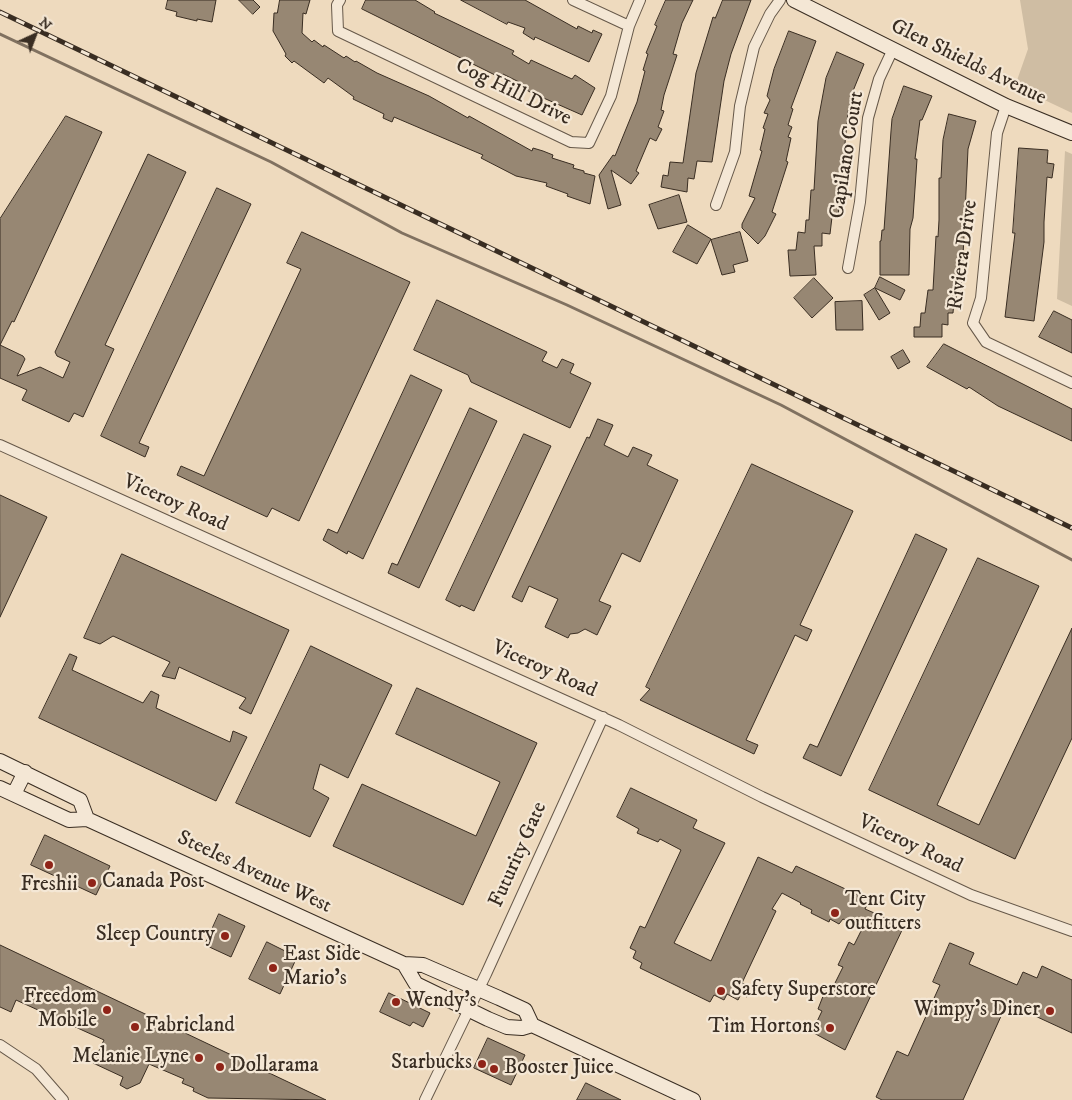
<!DOCTYPE html>
<html>
<head>
<meta charset="utf-8">
<style>
	body { margin:0 }
	#map { position:relative; width:1072px; height:1100px; overflow:hidden; background:#eedabe; font-family:"IM FELL DW Pica",serif }
	canvas { display:block }
	.north { position:absolute; left:10px; top:10px; width:50px; height:50px; -webkit-text-stroke:4px #f4e7d5; paint-order:stroke; rotate:43deg; font-size:14px; font-weight:700; line-height:20px; text-align:center; color:#392d22 }
	.north::after { content:''; display:block; margin:auto; width:18px; height:22px; background:#392d22; clip-path:polygon(50% 0,100% 100%,50% 72%,0 100%) }
</style>
</head>
<body>
<div id="map">
<canvas width="1072" height="1100"></canvas>
<div class="north">N</div>
</div>
<script>
const context = document.querySelector('canvas').getContext('2d');
context.lineJoin = 'round';
function fillPath(path, color) {
  context.fillStyle = color;
  context.fill(path, 'evenodd');
}
function strokePath(path, color, width, dash) {
  context.strokeStyle = color;
  context.lineWidth = width;
  context.lineCap = dash ? 'butt' : 'round';
  context.setLineDash(dash || []);
  context.stroke(path);
}
function write(font, color, halo, rows, align = 'center') {
  context.font = font + ' "IM FELL DW Pica",serif';
  context.lineWidth = 4.5;
  context.setLineDash([]);
  context.textBaseline = 'middle';
  context.strokeStyle = halo;
  context.fillStyle = color;
  for (const [text, x, y, turn = 0] of rows) {
    context.save();
    context.translate(x, y);
    context.rotate((+turn || 0) * Math.PI / 180);
    context.textAlign = isNaN(turn) ? turn : align;
    if (halo) context.strokeText(text, 0, 0);
    context.fillText(text, 0, 0);
    context.restore();
  }
}
const green = new Path2D(`
	M1020 0H1072V113L1015 86 1028 49Z
	M1065 151 1072 154V306L1057 299Z`);
const stream = new Path2D(`
	M0 34 271 162 402 233 567 305 781 405 1072 560`);
const building = new Path2D(`
	M168 0H216L212 22 197 19V21L176 16 177 12 166 9Z
	M239 0H253L260 7 253 14Z
	M280 0H310L306 14 303 13 302 33 312 42 314 40 323 47 324 45 344 58 346 56 355 62 356 61 377 73 429 96 468 118 469 116 532 151 533 148 543 151 553 155 552 158 574 165 573 168 584 171V173L595 176 590 204 567 196 568 194 546 186 547 183 516 176 481 158 483 155 394 117 392 122 383 118 384 114 353 99 354 97 328 78 324 83 294 61 292 63 285 56 286 54 273 31 274 13H277Z
	M366 0H415L435 12 434 13 514 51 512 54 529 64 531 60 572 79 575 75 595 88 582 115 530 92 518 85 519 82 503 74 501 78 489 72 362 9Z
	M461 0H525L577 29 578 26 592 33 593 30 602 34 589 62 535 37 534 40 523 33 525 28 508 22 507 24Z
	M666 0H693L682 23 673 54 677 55 664 95 661 110 664 111 658 127 662 129 656 141 650 138 636 171 639 173 631 184 611 170 621 205 608 209 599 175 613 155 615 156 637 102 645 71 643 70 648 54 646 53 657 26 655 25Z
	M723 0H751L731 54 724 81 712 162 697 161 694 179 688 178 687 192 661 187 663 175 668 176 670 162 683 163 696 73 713 17 715 18Z
	M789 31 816 41 791 108 793 109 788 125 792 127 788 137 791 138 786 161 788 162 772 212 776 214 765 236 758 244 742 228V224L755 198 749 196 762 151 760 150 765 129 763 128 768 114 764 113 770 100 767 96 774 69Z
	M837 52 864 64 853 91 848 112 838 217H832L830 234 822 233V246H814L816 275 790 276 788 250H796L798 232 805 233 806 220H809L811 190H814L818 121 826 78Z
	M904 86 932 96 922 120H920L915 159H917L913 218 910 229 909 275H880V241H881L882 230H884L891 131 892 119Z
	M949 114 976 121 968 149 962 278 961 290H957L956 302 954 301 953 313H948V325L942 324V337H914V327H920L921 313H925L928 290H933L936 236 938 237 939 220V178H941L943 140Z
	M66 116 102 132 14 322 12 321 0 345 23 356 25 359 17 376 40 367 63 378 70 362 57 356 55 352 148 154 186 172 105 345 114 349 83 417 74 413 69 422 22 400 27 390 0 378V219Z
	M1019 148 1048 150 1047 163 1054 164 1052 178 1047 177 1044 222V242L1034 321 1005 317 1015 233H1013Z
	M217 188 251 204 139 443 149 447 145 457 101 436Z
	M679 195 687 222 658 229 649 205Z
	M688 225 711 239 697 264 673 252Z
	M302 232 410 282 299 521 272 508 267 517 177 475 181 466 204 476 301 269 287 263Z
	M740 232 748 261 733 265 735 272 722 275 711 240Z
	M880 277 905 290 900 300 875 288Z
	M814 278 833 298 812 318 794 298Z
	M875 288 890 313 879 320 864 295Z
	M437 300 547 352 542 361 557 368 562 359 574 364 570 373 591 383 570 428 471 382 468 375 414 350Z
	M862 301 863 330H836L835 302Z
	M1054 311 1072 320V353L1039 337Z
	M944 344 1072 409V441L998 406 969 387 967 389 927 367Z
	M903 350 910 362 898 369 891 357Z
	M411 375 442 390 363 559 348 551 347 554 323 540 328 529 337 533Z
	M470 408 497 421 419 588 388 573 392 563 397 565Z
	M598 419 613 425 604 445 628 457 633 447 652 455 647 465 678 480 640 562 622 553 599 601 611 606 597 635 585 629 578 633 570 634 568 638 545 627 558 599 529 586 522 602 512 597 587 437 589 438Z
	M524 434 551 446 474 611 461 605 460 607 446 600Z
	M752 464 853 511 800 625 812 630 807 641 795 635 746 740 758 745 754 754 640 700 650 689 646 687Z
	M0 495 47 517 0 617Z
	M916 534 947 549 841 776 803 758 810 744 817 747Z
	M122 554 289 630 251 714 239 708 246 698 179 667 175 679 162 676 170 662 113 636 100 644 84 638Z
	M978 558 1039 586 937 805 979 825 1072 628V738L1015 859 869 790Z
	M311 646 392 685 348 778 320 764 313 789 329 798 310 837 236 803Z
	M70 654 77 657 72 670 143 703 151 691 159 695 156 708 230 742 233 731 247 737 216 801 39 718Z
	M417 688 537 743 463 905 333 846 362 784 476 836 500 782 396 734Z
	M631 788 697 820 693 828 725 843 674 943 711 961 758 857 792 873 796 866 869 900 865 909 904 926 845 1050 812 1032 822 1011 818 1009 827 986 833 987 843 967 838 965 849 942 854 945 862 929 843 919 839 924 830 919 829 922 811 913 812 910 800 904 801 903 782 893 772 909 776 911 742 983 752 988 747 997 741 994 738 1000 727 994 724 1000 714 995 710 1002 640 968 642 963 633 958 636 951 630 948 640 926 645 928 681 850 660 839 658 842 637 833 639 829 617 817Z
	M45 835 110 866 96 895 31 865Z
	M219 914 245 926 231 957 205 945Z
	M267 942 297 957 280 994 249 979Z
	M950 943 974 953 969 964 1017 985 1023 972 1037 978 1042 966 1072 980V1033L1007 1003 963 1100H882L876 1097 897 1051 908 1056 940 985 933 982Z
	M0 945 326 1100 208 1098 193 1091 194 1088 182 1083 184 1079 149 1064 140 1083 127 1089 120 1085 123 1077 93 1063 104 1040 16 1000 11 1012 0 1007Z
	M389 993 430 1013 423 1027 413 1022 410 1026 380 1012Z
	M488 1038 525 1055 511 1085 474 1068Z
	M586 1083 621 1100H577Z`);
const street = new Path2D(`
	M340 0 337 5 338 31 571 142 589 143 611 96 629 26 640 0
	M573 0 629 26
	M1006 106 997 133 981 298 973 323 986 342 1072 383
	M716 205 735 152 740 106 754 47 770 14 780 0
	M848 268 860 202 868 118 879 79 893 49
	M0 445 619 725 762 797 971 895 1072 931
	M0 1045 36 1069 63 1100
	M425 1100 486 974 603 717`);
const secondary = new Path2D(`
	M794 0 1006 106 1072 133
	M0 761 80 800 87 819
	M0 788 69 820 87 819 404 964 423 965 499 998 525 1010 532 1025 693 1100
	M14 794 25 772
	M404 964 416 984 488 1019 507 1027 522 1028 532 1025`);
const rail = new Path2D(`
	M0 12 1072 528`);
const markers = [
	[49,865,5,"#8f2418"],
	[92,883,5,"#8f2418"],
	[835,913,5,"#8f2418"],
	[225,936,5,"#8f2418"],
	[273,968,5,"#8f2418"],
	[721,991,5,"#8f2418"],
	[396,1002,5,"#8f2418"],
	[107,1010,5,"#8f2418"],
	[1050,1011,5,"#8f2418"],
	[135,1027,5,"#8f2418"],
	[830,1028,5,"#8f2418"],
	[199,1058,5,"#8f2418"],
	[482,1064,5,"#8f2418"],
	[220,1067,5,"#8f2418"],
	[494,1069,5,"#8f2418"]
];
const streetNames = [
	["Glen Shields Avenue",968,63,26],
	["Cog Hill Drive",513,93,26],
	["Capilano Court",848,155,-81],
	["Riviera Drive",964,255,-82],
	["Viceroy Road",175,504,24],
	["Viceroy Road",544,670,24],
	["Viceroy Road",910,845,25],
	["Futurity Gate",519,855,-66],
	["Steeles Avenue West",254,873,25]
];
const poiNames = [
	["Canada Post",102,883],
	["Freshii",49,886,"center"],
	["Tent City",845,901],
	["outfitters",845,925],
	["Sleep Country",215,936,"right"],
	["East Side",283,956],
	["Mario's",283,980],
	["Safety Superstore",731,991],
	["Freedom",97,998,"right"],
	["Mobile",97,1022,"right"],
	["Wendy's",406,1002],
	["Wimpy's Diner",1040,1011,"right"],
	["Fabricland",145,1027],
	["Tim Hortons",820,1028,"right"],
	["Melanie Lyne",189,1058,"right"],
	["Starbucks",472,1064,"right"],
	["Dollarama",230,1067],
	["Booster Juice",504,1069]
];
fillPath(green, '#cfbda3');
strokePath(stream, '#807160', 3);
fillPath(building, '#978773');
strokePath(building, '#392d22', 1);
strokePath(street, '#665849', 12);
strokePath(secondary, '#392d22', 16);
strokePath(street, '#f4e7d5', 10);
strokePath(secondary, '#f4e7d5', 14);
strokePath(rail, '#392d22', 5);
strokePath(rail, '#f4e7d5', 3, [9]);
for (const [x, y, r, color] of markers) {
  const dot = new Path2D();
  dot.arc(x, y, r, 0, 2 * Math.PI);
  context.fillStyle = color;
  context.fill(dot);
  strokePath(dot, '#f4e7d5', 2);
}
write('21px', '#392d22', '#f4e7d5', streetNames);
write('21px', '#392d22', '#f4e7d5', poiNames, 'left');
</script>
</body>
</html>
